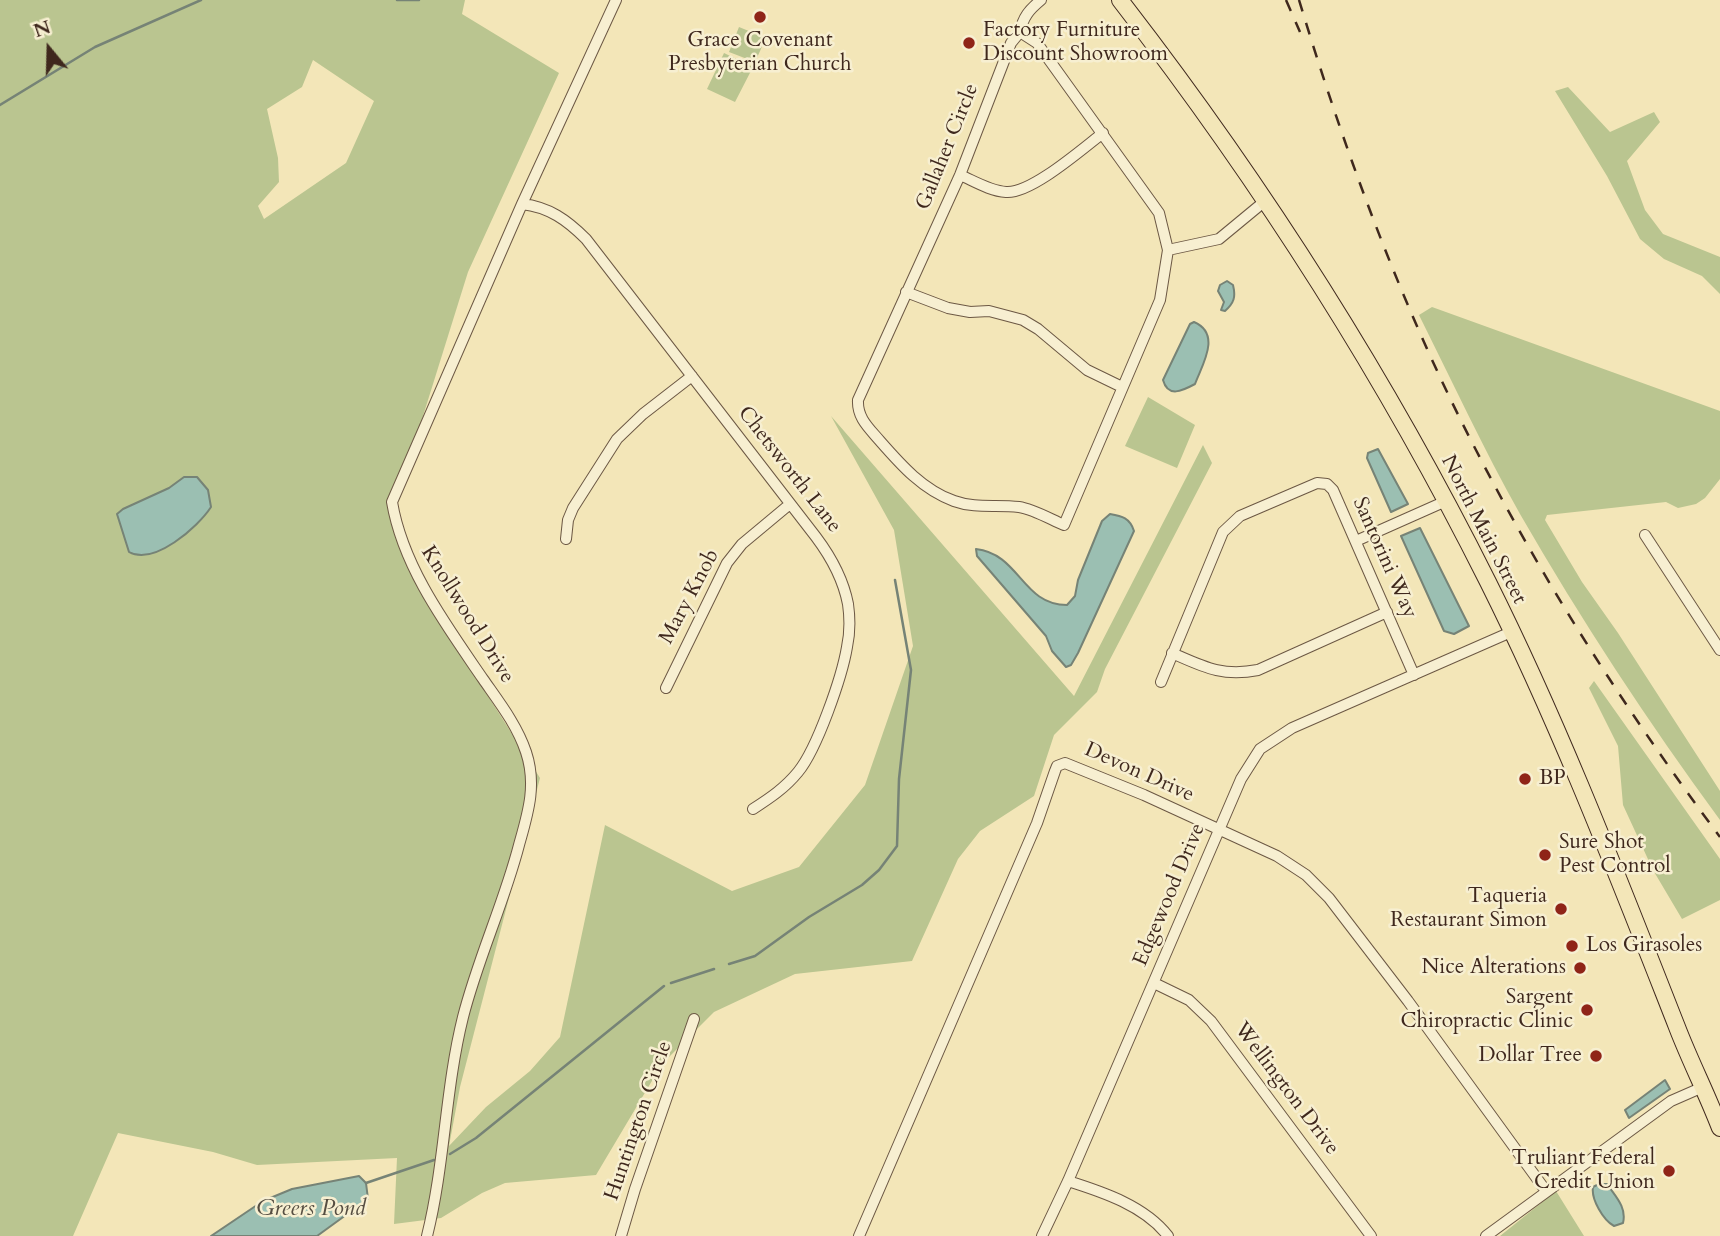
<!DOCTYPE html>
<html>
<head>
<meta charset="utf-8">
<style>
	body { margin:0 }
	#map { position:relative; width:1720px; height:1236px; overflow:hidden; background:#f3e6b8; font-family:Cardo,serif }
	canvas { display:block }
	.north { position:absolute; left:14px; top:14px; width:70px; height:70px; -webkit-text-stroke:5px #f7efd1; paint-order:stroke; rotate:341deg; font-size:19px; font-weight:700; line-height:28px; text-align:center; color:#3f281d }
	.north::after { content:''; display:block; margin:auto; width:24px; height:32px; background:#3f281d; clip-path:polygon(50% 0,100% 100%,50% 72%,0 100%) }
</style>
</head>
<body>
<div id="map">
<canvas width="1720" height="1236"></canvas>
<div class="north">N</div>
</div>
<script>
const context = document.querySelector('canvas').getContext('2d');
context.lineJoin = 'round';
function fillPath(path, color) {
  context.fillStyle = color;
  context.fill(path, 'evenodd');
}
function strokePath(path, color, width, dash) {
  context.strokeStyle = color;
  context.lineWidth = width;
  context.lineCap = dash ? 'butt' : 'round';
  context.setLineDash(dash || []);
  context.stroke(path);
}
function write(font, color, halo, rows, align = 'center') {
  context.font = font + ' Cardo,serif';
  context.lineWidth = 5;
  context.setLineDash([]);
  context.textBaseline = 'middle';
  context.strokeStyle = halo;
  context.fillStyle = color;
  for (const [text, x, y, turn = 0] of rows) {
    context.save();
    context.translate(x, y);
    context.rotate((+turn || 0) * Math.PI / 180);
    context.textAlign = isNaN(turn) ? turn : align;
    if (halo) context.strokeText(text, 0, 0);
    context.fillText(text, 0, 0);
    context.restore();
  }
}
const green = new Path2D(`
	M0 0H465L462 14 559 73 468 272 393 512 438 617 540 778 460 1087 449 1146 486 1107 530 1071 560 1037 605 825 732 891 799 867 865 785 913 646 894 530 831 416 1074 696 1203 445 1212 463 1105 669 1097 692 1054 735 1034 796 980 831 958 859 912 961 795 974 714 1012 662 1064 596 1175 505 1183 482 1193 441 1218 394 1224 397 1158 257 1165 213 1152 118 1133 73 1236H0ZM313 60 374 101 346 163 264 219 258 206 279 182 278 158 267 109 302 87Z
	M739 27 766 38 755 62 729 52Z
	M724 53 753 67 735 102 707 89Z
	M1568 87 1610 132 1654 112 1660 122 1627 161 1645 210 1663 234 1720 257V294L1702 276 1664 259 1640 239 1607 176 1555 91Z
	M1432 307 1720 411V479L1705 498 1696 504 1678 508 1666 502 1547 515 1545 520 1582 582 1618 633 1720 791V820C1648 722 1581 620 1520 514 1484 450 1452 381 1419 315Z
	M1148 397 1195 425 1177 468 1125 446Z
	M1594 681 1720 859V900L1682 919 1653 870 1623 805 1618 746 1589 688Z
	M1556 1191 1584 1236H1500Z`);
const water = new Path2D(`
	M1227 281 1233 285C1236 297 1234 303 1225 311L1221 310 1224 302 1218 291 1220 285Z
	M1194 322C1222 334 1202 365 1195 384 1182 391 1168 398 1163 380L1190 324Z
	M1378 449 1408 504 1391 512 1367 458 1368 453Z
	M184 477H197L208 490 211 507C198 527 154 566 129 552L117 514 123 509 169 488Z
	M1110 514C1122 516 1130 518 1134 531L1078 653 1071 665 1066 667 1052 651 1046 636 977 556 976 549C1020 554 1022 605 1067 605L1075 596 1078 580 1102 521Z
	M1420 528 1469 626 1454 634 1444 631 1401 536Z
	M1665 1080 1670 1089 1629 1118 1625 1110Z
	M359 1176 366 1183 368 1199 317 1236H211L263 1201 292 1189Z
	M1599 1184H1607C1615 1196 1627 1207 1623 1223L1614 1226C1603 1220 1591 1199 1593 1187Z`);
const stream = new Path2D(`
	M397 0H419
	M0 105 95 47 201 0
	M729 964 755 956 809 917 862 885 879 870 897 846 899 779 911 670 895 580
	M671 983 714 969
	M450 1154 476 1138 664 986
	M366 1183 434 1160`);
const minor = new Path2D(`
	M1020 32 1037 43 1159 213 1168 250 1160 300 1064 525C1050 519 1033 509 1019 507 997 504 976 509 954 501 923 490 901 465 880 441 869 428 857 418 858 400L960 175 1011 43Z
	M1020 32C1023 17 1029 10 1041 0
	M960 175C974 181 990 191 1006 192 1031 194 1082 149 1103 133
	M522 204C549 207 567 220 586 239L816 537C831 557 843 578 848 604 850 618 850 633 847 647 842 677 817 749 798 772 785 788 770 798 753 809
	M1168 250 1219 239 1265 201
	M906 292 948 308 970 312 989 311 1023 320 1038 329 1087 370 1122 387
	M1645 535 1720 650
	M566 539 568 520 573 508 617 439 643 414 692 376
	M1356 541 1446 501
	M1172 653C1204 667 1222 677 1258 670L1387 612
	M1161 682 1223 532 1240 516 1317 483 1327 484 1333 490 1414 675
	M666 688 727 563 742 544 790 504
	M1154 983 1189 1000 1211 1021 1371 1236
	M1068 1181C1103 1192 1145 1206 1168 1236
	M427 1236C445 1164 445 1089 463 1017 478 958 504 903 519 845 528 813 537 785 526 752 517 725 499 702 483 679 446 625 403 567 392 502L522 204 616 0
	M621 1236 635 1189 694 1019
	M859 1236 1037 823 1055 771 1057 766 1065 763 1144 795 1277 856 1306 875 1329 898 1408 1001 1546 1191
	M1042 1236 1068 1181 1241 779 1260 749 1292 728 1511 632
	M1486 1236 1671 1101 1703 1087`);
const primary = new Path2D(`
	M1120 0C1261 182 1385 376 1488 582 1560 726 1618 877 1677 1027 1690 1061 1707 1094 1720 1128`);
const rail = new Path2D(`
	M1286 0 1300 32
	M1299 0C1346 155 1402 308 1477 452 1547 588 1629 715 1720 837`);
const markers = [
	[760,17,7,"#8f2418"],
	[969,43,7,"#8f2418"],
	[1525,779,7,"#8f2418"],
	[1545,855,7,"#8f2418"],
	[1561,909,7,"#8f2418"],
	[1572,946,7,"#8f2418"],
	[1580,968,7,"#8f2418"],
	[1587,1010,7,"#8f2418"],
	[1596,1056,7,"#8f2418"],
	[1669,1171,7,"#8f2418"]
];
const poiNames = [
	["Factory Furniture",983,31,"left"],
	["Discount Showroom",983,55,"left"],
	["Grace Covenant",760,41,"center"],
	["Presbyterian Church",760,65,"center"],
	["BP",1539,779,"left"],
	["Sure Shot",1559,843,"left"],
	["Pest Control",1559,867,"left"],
	["Taqueria",1547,897],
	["Restaurant Simon",1547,921],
	["Los Girasoles",1586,946,"left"],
	["Nice Alterations",1566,968],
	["Sargent",1573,998],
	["Chiropractic Clinic",1573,1022],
	["Dollar Tree",1582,1056],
	["Truliant Federal",1655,1159],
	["Credit Union",1655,1183]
];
const streetNames = [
	["Gallaher Circle",948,147,-68],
	["Chetsworth Lane",789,470,52],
	["North Main Street",1483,530,63],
	["Santorini Way",1384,558,66],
	["Mary Knob",690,597,-62],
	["Knollwood Drive",467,615,58],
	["Devon Drive",1139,773,24],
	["Edgewood Drive",1170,895,-67],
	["Wellington Drive",1286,1089,53],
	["Huntington Circle",639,1121,-71]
];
const waterNames = [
	["Greers Pond",311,1210]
];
fillPath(green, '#bac590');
fillPath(water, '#9bbfb2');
strokePath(water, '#768376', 2);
strokePath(stream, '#768376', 2.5);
strokePath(minor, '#6c5844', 12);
strokePath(primary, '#3f281d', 18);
strokePath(minor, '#f7efd1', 10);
strokePath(primary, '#f3e6b8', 16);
strokePath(rail, '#3f281d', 2.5, [12, 12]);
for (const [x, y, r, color] of markers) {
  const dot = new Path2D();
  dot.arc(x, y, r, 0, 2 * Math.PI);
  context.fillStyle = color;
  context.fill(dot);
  strokePath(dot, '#f7efd1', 2.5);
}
write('21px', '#3f281d', '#f7efd1', poiNames, 'right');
write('21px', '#3f281d', '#f7efd1', streetNames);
write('italic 23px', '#564e42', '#f7efd1', waterNames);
</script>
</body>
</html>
